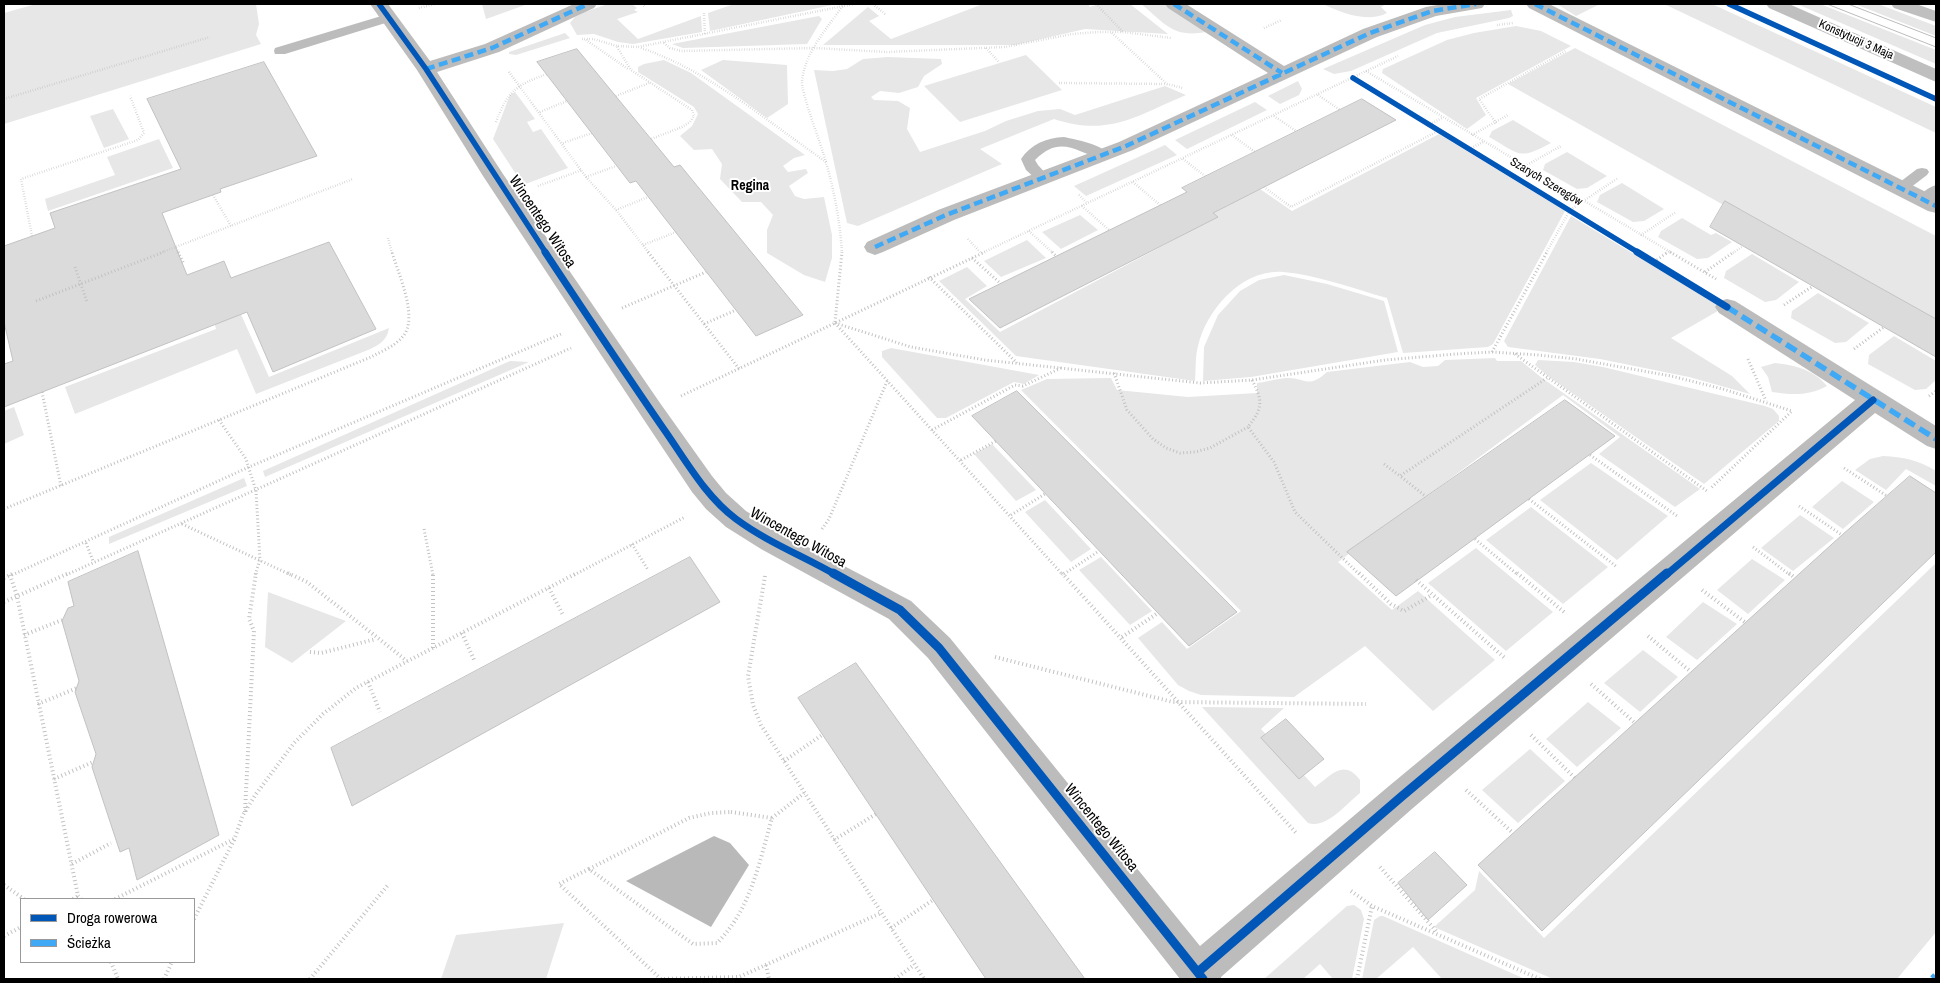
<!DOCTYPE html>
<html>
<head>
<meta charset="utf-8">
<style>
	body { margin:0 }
	#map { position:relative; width:1940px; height:983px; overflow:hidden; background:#fff; font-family:"Archivo Narrow",sans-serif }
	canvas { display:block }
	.frame { position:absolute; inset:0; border:5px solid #000; pointer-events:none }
	.legend { position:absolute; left:20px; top:898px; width:175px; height:65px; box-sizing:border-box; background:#fff; border:1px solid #999; margin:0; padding:6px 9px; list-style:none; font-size:15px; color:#000 }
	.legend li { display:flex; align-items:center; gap:10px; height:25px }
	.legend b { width:25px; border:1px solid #999 }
</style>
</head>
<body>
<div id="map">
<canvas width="1940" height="983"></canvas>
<div class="frame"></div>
<ul class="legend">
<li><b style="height:6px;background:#0057b8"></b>Droga rowerowa</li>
<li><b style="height:6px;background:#3fa9f5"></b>Ścieżka</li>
</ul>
</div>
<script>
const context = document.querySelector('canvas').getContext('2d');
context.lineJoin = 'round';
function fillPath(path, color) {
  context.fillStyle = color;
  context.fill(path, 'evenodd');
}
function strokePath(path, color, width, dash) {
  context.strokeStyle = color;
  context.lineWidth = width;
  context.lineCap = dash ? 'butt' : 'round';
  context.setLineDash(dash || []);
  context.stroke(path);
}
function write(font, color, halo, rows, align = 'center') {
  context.font = font + ' "Archivo Narrow",sans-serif';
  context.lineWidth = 4;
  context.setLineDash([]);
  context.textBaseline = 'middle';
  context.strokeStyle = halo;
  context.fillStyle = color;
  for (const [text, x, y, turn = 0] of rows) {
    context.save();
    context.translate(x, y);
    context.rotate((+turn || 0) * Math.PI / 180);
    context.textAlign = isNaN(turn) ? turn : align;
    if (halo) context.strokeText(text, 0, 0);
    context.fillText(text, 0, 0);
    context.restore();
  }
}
const green = new Path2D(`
	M36 4H256L259 24 256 35 261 44 4 124V13Z
	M482 4H528L486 19Z
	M608 4H632L637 8 634 10 638 12 617 19 638 39 701 16 702 32 633 44 618 42 594 34 577 35 570 23 575 17 585 12Z
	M734 4H837L710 31 708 13Z
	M983 4H1088L1090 7 1099 4H1130L1168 34 1085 29 1015 45H823L868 7 879 16 869 21 891 39Z
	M1141 4H1164L1207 32C1172 38 1166 24 1141 4Z
	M1323 4H1386L1381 7 1387 13C1367 23 1342 13 1323 4Z
	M1557 4H1600L1576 16Z
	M1664 4H1712L1936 107V133Z
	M1797 4H1820L1936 50V64Z
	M1855 4H1878L1936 26V36Z
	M1511 10 1513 16 1509 18 1437 33 1351 71 1334 74 1323 69 1425 25 1455 17Z
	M819 16 822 19 807 44 683 48 672 44Z
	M1516 26 1541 31 1571 46 1476 98 1486 115 1467 129 1382 73 1383 69 1447 40 1474 33Z
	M565 33 570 38 516 55 509 54V52Z
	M1575 48 1936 236V319L1740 209 1736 212 1508 84Z
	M1026 55 1062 90 960 122 924 86Z
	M888 57 941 59 942 64 924 76 918 87 899 93 880 91 871 97 874 100 898 101 910 108 907 129 920 152 985 131 1006 121 1038 111 1060 109 1075 115 1165 86 1186 95C1136 116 1109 137 1054 119L980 149 1002 164 858 226 847 223 814 70 833 71 847 69 863 59Z
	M664 60 691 73 805 155 794 158 783 166 788 172 806 169 808 173 789 186 795 196 804 199 824 197 832 235V258L825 282 804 275 767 253V230L773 215 761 202H742L720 179 722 164 712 149 694 150 680 136 692 126 698 114 694 107 638 72V67L644 64Z
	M723 60 787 65 788 104 767 118 701 70Z
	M1298 81 1302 89 1299 95 1280 104 1268 96Z
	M515 92 535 119 527 122 533 132 541 129 568 168 523 185 493 139 510 95Z
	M1255 102 1267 110 1187 149 1175 140Z
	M113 109 129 139 104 148 90 116Z
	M1513 120 1551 143C1518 161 1520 154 1489 137L1492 131Z
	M1439 134 1565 211 1493 344 1488 347 1403 353 1387 298C1354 289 1318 275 1283 272 1242 269 1207 309 1198 346 1195 357 1196 370 1195 381L1016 356 939 281 967 267 987 286 965 299 1000 332 1217 217 1213 213 1260 189 1292 211Z
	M159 139 173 168 48 211 45 199 115 175 107 157Z
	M1165 145 1177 155 1086 196 1074 186Z
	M1567 152 1607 176 1587 188 1577 189 1543 170 1545 164Z
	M1622 183 1664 209 1644 221 1633 222 1597 202 1600 195Z
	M1080 215 1098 230 1061 249 1042 232Z
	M1571 216 1723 308 1671 338 1732 376 1750 394 1689 377 1600 359 1508 347 1504 341Z
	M1682 218 1711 235 1716 233 1732 242 1708 258 1697 259 1658 237 1661 231Z
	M1027 240 1046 258 1001 277 984 261Z
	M1752 254 1799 282 1776 300 1765 302 1724 278 1726 271Z
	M1284 275 1327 284 1384 301 1398 352 1251 377 1203 381 1204 347 1218 315 1240 291 1259 280Z
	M1818 293 1869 323 1846 342 1835 343 1791 318 1792 311Z
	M235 301 269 377 389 328C387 341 379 345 368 350L256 394 237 349 75 414 65 387 216 329 211 310Z
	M1894 336 1936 361V380L1926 389 1915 390 1868 364 1869 355Z
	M891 348 1039 375 1024 384 1014 382 946 418H937L882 357V351Z
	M1495 358 1497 361H1521L1542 378 1700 489 1675 507 1599 454 1620 437 1563 395 1338 562 1392 610 1418 591 1495 660 1433 711 1365 646 1294 697 1201 695 1189 691 1178 685 1138 638 1162 622 1187 649 1241 611 1021 390 1047 379 1111 378 1117 390 1188 397 1257 393V383C1266 382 1276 379 1286 378 1306 377 1307 390 1327 372L1410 362 1423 367 1438 366 1445 360Z
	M1538 360 1574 362 1603 367 1765 406 1773 409 1779 416V421L1704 484 1549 377 1535 365Z
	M510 361 529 362 265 477 263 471Z
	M1775 363C1795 365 1814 370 1827 386 1809 396 1792 395 1772 392L1768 377 1761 367Z
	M14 407 24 435 4 444V411Z
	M992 444 1036 490 1016 501 974 454Z
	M1883 456C1903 457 1919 460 1936 471V486L1906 469 1886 490 1855 470 1870 459Z
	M1591 463 1668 516 1617 560 1540 500Z
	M244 478 247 486 109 544V537Z
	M1842 481 1874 502 1843 529 1812 507Z
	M1045 500 1091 549 1071 562 1025 512Z
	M1531 507 1608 567 1563 604 1486 540Z
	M1800 515 1834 538 1793 571 1761 548Z
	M1476 548 1553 612 1506 651 1428 583Z
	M1101 557 1152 611 1130 625 1079 570Z
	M1752 559 1785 580 1748 614 1717 590Z
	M1936 563V932L1897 979H1553L1434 927 1475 890 1479 871 1544 938Z
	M268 592 346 621 292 663 265 647Z
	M1703 602 1737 624 1697 660 1666 637Z
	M1643 650 1678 677 1640 712 1604 683Z
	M1588 702 1621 728 1577 767 1546 739Z
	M1202 707 1284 708 1261 729 1315 787C1331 776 1343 758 1360 780V793C1346 804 1327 829 1308 823Z
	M1530 749 1565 781 1518 823 1482 790Z
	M1354 905 1361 910 1364 919 1352 979H1333L1320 964 1303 979H1264L1347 906Z
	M1380 916H1383L1525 979H1442L1413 947 1376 979H1362L1374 920Z
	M564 923 546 979H441L456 935Z`);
const water = new Path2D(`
	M714 836 730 843 749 865 711 927 626 881Z`);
const building = new Path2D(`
	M577 49 674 167 680 165 803 315 756 336 636 181 630 183 537 62Z
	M264 62 317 156 220 189 221 192 162 213 187 275 224 261 231 278 329 242 376 329 273 372 247 312 4 407V364L13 361 4 322V246L55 228 50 213 181 169 147 99Z
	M1362 99 1396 120 1213 213 1218 217 1000 328 969 299 1187 192 1182 188Z
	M1725 201 1936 319V357L1710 227Z
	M1017 391 1237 612 1189 646 972 416Z
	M1565 400 1615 436 1396 596 1347 552Z
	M1910 476 1936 493V552L1542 931 1478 865 1842 535Z
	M138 551 219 835 137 880 129 848 120 852 92 767 96 754 75 692 79 681 62 621 68 608 74 606 68 582Z
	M690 557 720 602 352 806 331 748Z
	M856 663 1085 979H986L798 698Z
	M1286 719 1324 759 1299 779 1261 738Z
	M1435 852 1467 885 1428 920 1398 883Z`);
const pathFar2 = new Path2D(`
	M642 4 645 7
	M873 4 885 14
	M1096 4 1123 32
	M4 5 7 4
	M419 8 435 4
	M704 13 705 35
	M1497 25 1513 23
	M1264 28 1282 20
	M1112 33 1167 84 1183 88
	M582 39H593L617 46 638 47 854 4
	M586 40 628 69
	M664 43 670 48 681 51 814 48 887 52 1005 47 1072 34 1098 32H1124L1171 38
	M617 47 631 70 692 110 694 116 690 122 682 127 651 139
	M641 48C709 71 767 121 826 162
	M986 48 999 62
	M1366 71 1672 253
	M509 72 586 177 616 210 649 253
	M1059 83 1166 84
	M1318 95 1340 110
	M616 96 649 83
	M4 99 210 37
	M540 112 567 101
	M1274 116 1296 131
	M496 122C508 91 516 85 547 74
	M1496 123 1479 99 1566 51
	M1430 124 1442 118
	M1232 135 1255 152
	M1472 135 1508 115
	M563 143 592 133
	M1469 149 1483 142
	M1183 159 1205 176
	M1525 166 1561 146
	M586 177 616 166
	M1133 182 1160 205
	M538 186 582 170
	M1264 187 1291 207 1440 130
	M213 195 231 226
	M1079 195 1087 203
	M1082 206 1109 230
	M616 210 648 197
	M1029 231 1053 253
	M1641 235 1676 212
	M32 236 21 179 138 140 144 133 130 96
	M388 238 392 253
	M968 239 981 253
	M643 245 676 232
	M176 248 179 253
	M160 253 353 179
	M842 253C840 221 834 189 825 159 821 144 801 93 802 81 805 52 828 27 844 4
	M982 253 1398 56
	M1546 253 1570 210 1618 178
	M1666 253 1669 251
	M1733 253 1743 246`);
const pathFar1 = new Path2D(`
	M178 252 184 264
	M648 252 740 370
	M1052 252 1056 256
	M1670 252 1716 279
	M972 258 1000 283
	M1654 262 1668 252
	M75 267 87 302
	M1705 272 1734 252
	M929 277 1017 363
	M36 301 164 252
	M1784 305 1813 286
	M622 308 706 272
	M835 322 842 252
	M835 323 911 347 985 360 1200 383 1252 380 1385 360 1456 354 1492 352 1538 355 1576 359 1671 376 1723 389 1792 411 1711 488
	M835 323 1063 575
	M704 324 736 310
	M1854 349 1884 327
	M1492 352 1547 252
	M1515 354 1707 491
	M1748 359 1766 401
	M1114 373 1127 410 1153 439 1166 448 1180 453 1195 452 1210 448 1248 427
	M1252 380C1263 401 1263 408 1248 427L1274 462 1295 512 1360 575
	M42 392 61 486
	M681 396 985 252
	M1929 396 1936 391
	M219 420 246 459 256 491 260 560 255 575
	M932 430 1015 385 1023 386 1061 368
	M1590 455 1677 516
	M961 460 996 441
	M1384 464 1400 476
	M1844 468 1887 496
	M1424 495 1400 476 1547 378
	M1529 499 1617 567
	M1799 506 1842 535
	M4 509 371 357C382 351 396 346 404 335 418 316 398 273 392 252
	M1011 515 1045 494
	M182 524 291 575
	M424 529 433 575
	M822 529 829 519 888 379
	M1475 539 1518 575
	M86 543 93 561
	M632 544 648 570
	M1753 547 1790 575
	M1064 574 1099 551
	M12 575 249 467 561 334
	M66 575 571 348
	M574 575 685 517`);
const path = new Path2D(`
	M288 573 307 582 407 661
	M1062 573 1297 834
	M1359 573 1391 604 1404 611 1432 595
	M1517 573 1564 612
	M1789 573 1795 578
	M10 575 17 596 78 896 81 899
	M765 576 748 676 753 705 761 725 924 979
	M4 578 14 573
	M1416 580 1506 659
	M549 588 563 615
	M1702 590 1746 623
	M4 602 69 573
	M462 633 475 662
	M24 635 62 620
	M1648 636 1691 672
	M1122 637 1158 613
	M433 648V573
	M310 652 321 653 376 639
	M995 657 1173 702 1366 704
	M368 682 380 712
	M1591 684 1635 723
	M38 704 77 688
	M1531 735 1575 778
	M784 761 822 735
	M54 779 93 762
	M1466 790 1513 833
	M245 812 254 631 249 619 256 573
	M731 812 772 818C759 863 751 909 717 943L693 944 589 869 689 818 711 813Z
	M772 818 804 793
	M834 840 876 814
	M72 864 111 843
	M1380 867 1437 932
	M589 869 559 884 661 979 739 977 881 913
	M4 885 24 899
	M1351 891 1372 906 1540 979
	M73 899 78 896
	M115 899 234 839
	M194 919 234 840 243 815 256 794 294 743 323 714 356 688 577 573
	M891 928 933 900
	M4 936 21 927
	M111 962 118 979
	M766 965 769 979
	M164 979 172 962
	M310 979 388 885
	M895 979 914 965
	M1357 979 1372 906`);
const lane = new Path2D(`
	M388 14 392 15 394 18 392 21 285 54H275L274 51 275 48Z
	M1064 137C1077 140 1101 144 1110 155L1108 158 1103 159C1075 152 1061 134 1035 160L1038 165 1049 177 1047 180H1037L1026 170 1021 159C1031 144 1046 138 1064 137Z
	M1922 168 1927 169 1929 172 1927 175 1906 191H1896L1894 188 1896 185 1917 169Z
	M1936 185V197L1929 202H1919L1917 199C1921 193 1929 187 1936 185Z`);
const street = new Path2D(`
	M370 4H388L430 61 485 44 574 4H597L594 8 499 52 437 72 503 174 660 403 712 476 726 493 746 511 781 533 911 601 950 638 1200 946 1389 786 1855 400 1719 313 1715 307 1719 301 1727 299 1735 301 1936 426V449L1927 446 1875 413 1413 808 1221 977V979H1180L928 658 889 619 761 549 726 527 706 509 692 492 642 417 483 176 417 70Z
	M1165 4H1186L1284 66 1363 29 1426 7 1443 4H1485L1482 8 1476 9 1436 16 1377 37 1133 150 954 220 883 252 875 255 867 252 864 247 867 242 938 210 1119 142 1268 73 1168 8Z
	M1526 4H1549L1936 197V213L1928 211 1529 8Z`);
const secondary = new Path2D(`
	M1766 4H1789L1936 69V82L1769 8Z
	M1891 4H1916L1936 11V22L1894 8Z`);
const tram = new Path2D(`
	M1827 4 1936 47
	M1848 4 1936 38`);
const quietFar2 = new Path2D(`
	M1174 4 1282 73
	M1535 4 1936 206
	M426 69 492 48 588 4
	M875 247 946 215 1126 146 1370 33 1432 11 1476 4`);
const quietFar1 = new Path2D(`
	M1727 307 1936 439`);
const quiet = new Path2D(`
	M1933 979 1936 976`);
const cyclewayFar2 = new Path2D(`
	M379 4 426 69 546 253
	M1729 4 1936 99
	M1353 78 1639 253`);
const cyclewayFar1 = new Path2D(`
	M545 252C584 311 623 370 663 428 685 459 705 496 736 519 767 542 803 556 836 575
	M1637 252 1727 307
	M1666 575 1873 400`);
const cycleway = new Path2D(`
	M833 573 900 610 939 648 1203 979
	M1198 972 1401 797 1667 573`);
const farStreetnames = [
	["Konstytucji 3 Maja",1856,40,24],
	["Szarych Szeregów",1546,182,31]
];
const farNeighbourhoodnames = [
	["Regina",750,186]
];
const streetNames = [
	["Wincentego Witosa",542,222,56],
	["Wincentego Witosa",798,538,29],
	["Wincentego Witosa",1101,828,51]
];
fillPath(green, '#e7e7e7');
fillPath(water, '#b9b9b9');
fillPath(building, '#dbdbdb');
strokePath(building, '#c2c2c2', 1);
strokePath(pathFar2, '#c2c2c2', 2.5, [0.5, 2]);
strokePath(pathFar1, '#c2c2c2', 3, [1, 2.5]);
strokePath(path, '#c2c2c2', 4, [1, 3]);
fillPath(lane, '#bcbcbc');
fillPath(street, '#bcbcbc');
fillPath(secondary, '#bfbfbf');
strokePath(tram, '#bcbcbc', 1);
strokePath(quietFar2, '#3fa9f5', 4.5, [9, 4.5]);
strokePath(quietFar1, '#3fa9f5', 5.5, [12, 5.5]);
strokePath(quiet, '#3fa9f5', 8, [15, 8]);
strokePath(cyclewayFar2, '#0057b8', 5.5);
strokePath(cyclewayFar1, '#0057b8', 7);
strokePath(cycleway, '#0057b8', 9);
write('12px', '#000', '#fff', farStreetnames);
write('bold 14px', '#000', '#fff', farNeighbourhoodnames);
write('15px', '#000', '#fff', streetNames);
</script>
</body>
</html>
